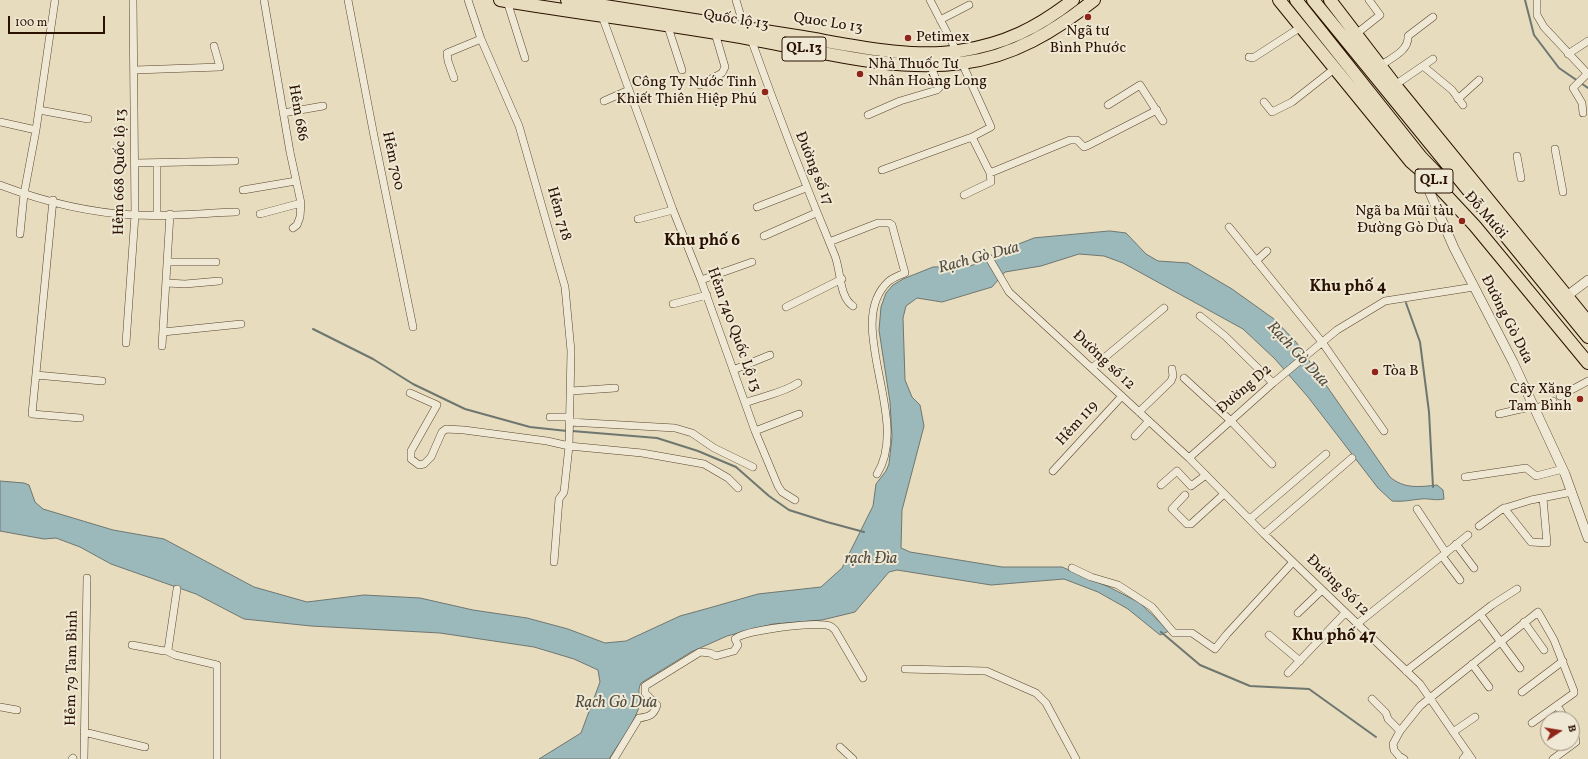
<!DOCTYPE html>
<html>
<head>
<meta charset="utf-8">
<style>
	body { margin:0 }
	#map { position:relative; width:1588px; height:759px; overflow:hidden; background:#e7dcbd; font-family:Vollkorn,serif }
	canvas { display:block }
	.north { position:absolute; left:1540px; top:711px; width:40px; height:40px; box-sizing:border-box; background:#efe8d4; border:1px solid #a0927f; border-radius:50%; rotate:78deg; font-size:11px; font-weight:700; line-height:16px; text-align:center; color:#2a1100 }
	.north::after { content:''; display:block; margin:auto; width:14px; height:18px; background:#8f2418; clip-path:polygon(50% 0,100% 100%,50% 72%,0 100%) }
	.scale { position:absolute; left:8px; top:16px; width:97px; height:18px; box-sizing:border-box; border:2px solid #2a1100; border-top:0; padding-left:5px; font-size:12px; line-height:14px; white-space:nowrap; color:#2a1100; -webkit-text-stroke:3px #efe8d4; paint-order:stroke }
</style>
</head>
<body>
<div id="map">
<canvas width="1588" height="759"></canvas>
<div class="north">B</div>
<div class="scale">100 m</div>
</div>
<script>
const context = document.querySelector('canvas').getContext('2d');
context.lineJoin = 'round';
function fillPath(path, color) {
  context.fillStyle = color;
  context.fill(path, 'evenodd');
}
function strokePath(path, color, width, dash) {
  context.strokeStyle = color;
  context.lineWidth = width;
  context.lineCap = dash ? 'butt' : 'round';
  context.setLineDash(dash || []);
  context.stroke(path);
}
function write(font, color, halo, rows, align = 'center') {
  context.font = font + ' Vollkorn,serif';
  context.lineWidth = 4;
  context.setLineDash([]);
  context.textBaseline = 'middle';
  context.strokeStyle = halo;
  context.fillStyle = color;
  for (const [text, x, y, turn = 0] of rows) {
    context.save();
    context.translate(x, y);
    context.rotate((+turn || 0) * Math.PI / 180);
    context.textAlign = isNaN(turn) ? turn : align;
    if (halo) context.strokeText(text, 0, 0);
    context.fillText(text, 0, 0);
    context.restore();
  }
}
const water = new Path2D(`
	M1110 231 1126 233 1146 254 1158 261 1188 263 1232 289 1274 319 1296 342 1390 477C1404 489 1419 487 1437 485L1443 490 1444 499C1434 501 1429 498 1421 499 1410 500 1404 502 1392 501L1378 488 1308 397 1275 359 1243 329 1123 263 1104 256 1079 254 1041 266 1005 272 992 287 942 302 917 298 906 306 903 318 905 380 912 397 920 405 924 426 902 510 901 548 910 552 1002 567H1062L1109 587 1140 603 1169 631 1160 635 1128 609 1098 592 1064 579 991 585 897 570 889 572 855 612 822 620 773 624 727 636 691 652 641 683C636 692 642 701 638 710 631 728 619 743 609 759H539L581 733 600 682 598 670 574 659 534 647 440 633 311 626 244 619 196 594 111 564 80 547 56 538 44 539 0 531V481L24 483 29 485 35 502 43 509 113 530 164 539 254 587 307 602 364 595 420 598 473 610 527 618 568 629 605 643 626 641 680 616 709 608 758 594 821 587 842 568 873 506 876 484 886 471 889 464 892 437 890 402 879 330 881 307 886 293 893 285 903 279 933 267 970 266 1001 255 1006 249 1034 238Z`);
const stream = new Path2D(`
	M1525 0 1534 35 1559 68 1588 88
	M1406 303 1420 342 1429 412 1433 487
	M313 329 373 359 413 384 465 409 530 427 567 431
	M572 431 657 438 698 451 736 467 769 496 789 510 827 522 864 532
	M1161 632 1200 665 1250 686 1309 689 1376 737`);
const minor = new Path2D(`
	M264 0 290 152 301 203 300 217 297 225 293 228
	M348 0 374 136 413 327
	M468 0 481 39 519 126 565 287 571 351 569 446 564 492 559 499 554 562
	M736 0 744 27
	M930 0 957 52
	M1537 0V15L1544 27 1588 74
	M507 1 525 58
	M602 16 673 210 701 280 755 431 778 486 782 492 795 500
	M940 20 969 5
	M668 27 682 70
	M1356 34 1380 15 1369 0
	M751 39C777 112 805 184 835 256 841 271 839 297 853 306
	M1568 54 1588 41
	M1249 57 1253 58 1301 27
	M1380 66C1391 58 1409 51 1408 36L1433 17
	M1423 66 1452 90 1463 105
	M135 70 220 67 214 46
	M454 78 448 61 447 53 481 39
	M700 85 722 73 725 67 715 33
	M1395 85 1433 59
	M1458 99 1479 80
	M604 101 629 90
	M1264 102 1272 112 1292 102 1334 69
	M1108 105 1140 85 1163 121
	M39 110 88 119
	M283 113 323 106
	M1583 113 1582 103 1573 88 1587 74
	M868 115 900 101 937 90 939 88 931 66
	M0 122 36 130
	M1555 149 1563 192
	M1517 156 1521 178
	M136 163 235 161
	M157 163V215
	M882 170 972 137 991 127 962 63
	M990 173 1070 140H1077L1084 147 1089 145 1157 110
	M0 185C42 201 90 213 135 215 168 217 203 213 236 212
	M243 190 296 181
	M964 195 991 182 990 173 972 137
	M53 200 32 414 80 418
	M757 207 806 188
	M260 214 301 203
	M638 219 673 210
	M1229 227 1322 342 1384 431
	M20 234 24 194 36 130 55 0
	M764 236 816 213
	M829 242 878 223H889L892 225 905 273C900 275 893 278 889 281 842 323 912 418 877 474
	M989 258 1009 292 1189 458 1264 534 1420 684 1472 759
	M1256 261 1267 251
	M168 262H216
	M701 280 752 262
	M167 283 185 284 219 281
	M673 304 707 295
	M786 307 842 279
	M1200 316 1225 336 1273 383
	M163 332 241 324
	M126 343 135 215 133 0
	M162 346 170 214
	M1092 368 1164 308
	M733 370 770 355
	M36 375 102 381
	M1184 378 1231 421 1272 464
	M571 391 615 388
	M410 393 437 405 411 451V459L419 465 424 464 431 457 442 432 446 429 464 430 547 441 569 446 642 453 704 464 728 478 738 488
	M1560 396 1588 381
	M745 403C763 396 783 393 798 383
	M1535 409 1553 401
	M1139 412 1171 381 1173 376 1172 369
	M1499 414 1534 406
	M550 417H570
	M569 422 675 428 692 433 714 448 753 467
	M755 431 799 414
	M1135 436 1149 421
	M1189 458 1273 383 1337 330 1385 301 1474 287
	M1053 471 1122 396
	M1465 477 1526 468 1536 476 1563 469
	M1161 485 1177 471 1191 486 1206 475
	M1185 495 1172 509 1187 524H1191L1224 494
	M1504 508 1531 542 1547 543 1543 498
	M1417 509 1446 553
	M1250 519 1326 454
	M1479 526 1502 509 1531 500 1572 492
	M1264 534 1352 458
	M1456 544 1474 568
	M1442 556 1460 580
	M1072 568 1091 577 1118 585 1152 607 1174 633H1192L1215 649 1227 634 1293 562
	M1298 613 1322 590
	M1480 614 1520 668
	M1524 622 1544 650
	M1357 624 1468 535
	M1269 635 1300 661
	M132 645 164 651 168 650 177 589
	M167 651 175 655 217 665V759
	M1472 664 1489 687
	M905 669 986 671 1036 693 1046 703 1076 759
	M1406 671 1492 605 1517 589
	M1288 673 1345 613
	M1522 692 1563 661
	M1372 699 1386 713 1388 719 1400 731
	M1557 705 1565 719
	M0 707 17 710
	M84 732 145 747
	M1453 732 1475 717
	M840 747 853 759
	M72 759 73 758
	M84 759 87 578
	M614 759 639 718C649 717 654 715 657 705L645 693V686L700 652 710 653 716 656 734 651 738 645 735 639C744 630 818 621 830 626 831 626 834 629 835 630L863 678
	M1404 759 1399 756 1394 750 1393 744 1400 731 1420 706 1538 612 1554 640 1574 691V693L1532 723
	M1463 759 1468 753
	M1553 759 1576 742 1575 736 1572 730`);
const tertiary = new Path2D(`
	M1421 172 1454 248 1513 362 1565 474 1588 538
	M1563 299 1588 280`);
const trunk = new Path2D(`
	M500 0C583 14 667 24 751 39 818 51 893 72 962 63 1013 57 1055 31 1094 0
	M567 0C645 12 724 24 803 37 850 45 912 59 959 51 1005 44 1037 28 1073 0
	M1279 0 1411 162 1433 181 1475 226 1588 363
	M1296 0 1421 157 1445 182
	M1313 0 1588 337
	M1330 0 1395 85 1588 322`);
const markers = [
	[1088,17,4,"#8f2418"],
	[908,38,4,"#8f2418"],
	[860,74,4,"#8f2418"],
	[765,92,4,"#8f2418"],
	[1462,221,4,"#8f2418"],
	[1375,372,4,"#8f2418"],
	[1580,399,4,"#8f2418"]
];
const shields = [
	[804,49,44],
	[1434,181,38]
];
const shieldNames = [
	["QL.13",804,49],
	["QL.1",1434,181]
];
const streetNames = [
	["Quốc lộ 13",736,21,9],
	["Quoc Lo 13",828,24,9],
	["Hẻm 686",297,113,80],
	["Hẻm 700",392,161,78],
	["Đường số 17",813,169,68],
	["Hẻm 668 Quốc lộ 13",121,172,-89],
	["Hẻm 718",558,214,74],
	["Đỗ Mười",1485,216,49],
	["Đường Gò Dưa",1506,320,63],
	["Hẻm 740 Quốc Lộ 13",733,330,70],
	["Đường số 12",1103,361,43],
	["Đường D2",1245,390,-41],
	["Hẻm 119",1078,424,-48],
	["Đường Số 12",1337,586,44],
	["Hẻm 79 Tam Bình",73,668,-89]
];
const poiNames = [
	["Ngã tư",1088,32,"center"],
	["Bình Phước",1088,49,"center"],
	["Petimex",916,38],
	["Nhà Thuốc Tư",868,65],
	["Nhân Hoàng Long",868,82],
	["Công Ty Nước Tinh",757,83,"right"],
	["Khiết Thiên Hiệp Phú",757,100,"right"],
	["Ngã ba Mũi tàu",1454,212,"right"],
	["Đường Gò Dưa",1454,229,"right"],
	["Tòa B",1383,372],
	["Cây Xăng",1572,390,"right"],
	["Tam Bình",1572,407,"right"]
];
const neighbourhoodNames = [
	["Khu phố 6",702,242],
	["Khu phố 4",1348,288],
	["Khu phố 47",1334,637]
];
const waterNames = [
	["Rạch Gò Dưa",979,259,-15],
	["Rạch Gò Dưa",1297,355,47],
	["rạch Đìa",871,560],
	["Rạch Gò Dưa",616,704]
];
fillPath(water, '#9bb9bb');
strokePath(water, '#6e7670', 1);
strokePath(stream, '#6e7670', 2);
strokePath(minor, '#59442f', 8);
strokePath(tertiary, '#59442f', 10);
strokePath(trunk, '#2a1100', 14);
strokePath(minor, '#efe8d4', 7);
strokePath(tertiary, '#efe8d4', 9);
strokePath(trunk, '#e7dcbd', 12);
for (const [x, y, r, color] of markers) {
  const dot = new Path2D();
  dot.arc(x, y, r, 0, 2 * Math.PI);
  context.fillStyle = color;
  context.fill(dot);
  strokePath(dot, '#efe8d4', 1.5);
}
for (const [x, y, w] of shields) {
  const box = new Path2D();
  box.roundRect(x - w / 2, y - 12, w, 24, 3);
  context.fillStyle = '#efe8d4';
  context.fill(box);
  strokePath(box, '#2a1100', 1);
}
write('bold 14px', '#2a1100', null, shieldNames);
write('15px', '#2a1100', '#efe8d4', streetNames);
write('15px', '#2a1100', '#efe8d4', poiNames, 'left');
write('bold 16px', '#2a1100', '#efe8d4', neighbourhoodNames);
write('italic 16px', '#524c41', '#efe8d4', waterNames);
</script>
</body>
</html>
